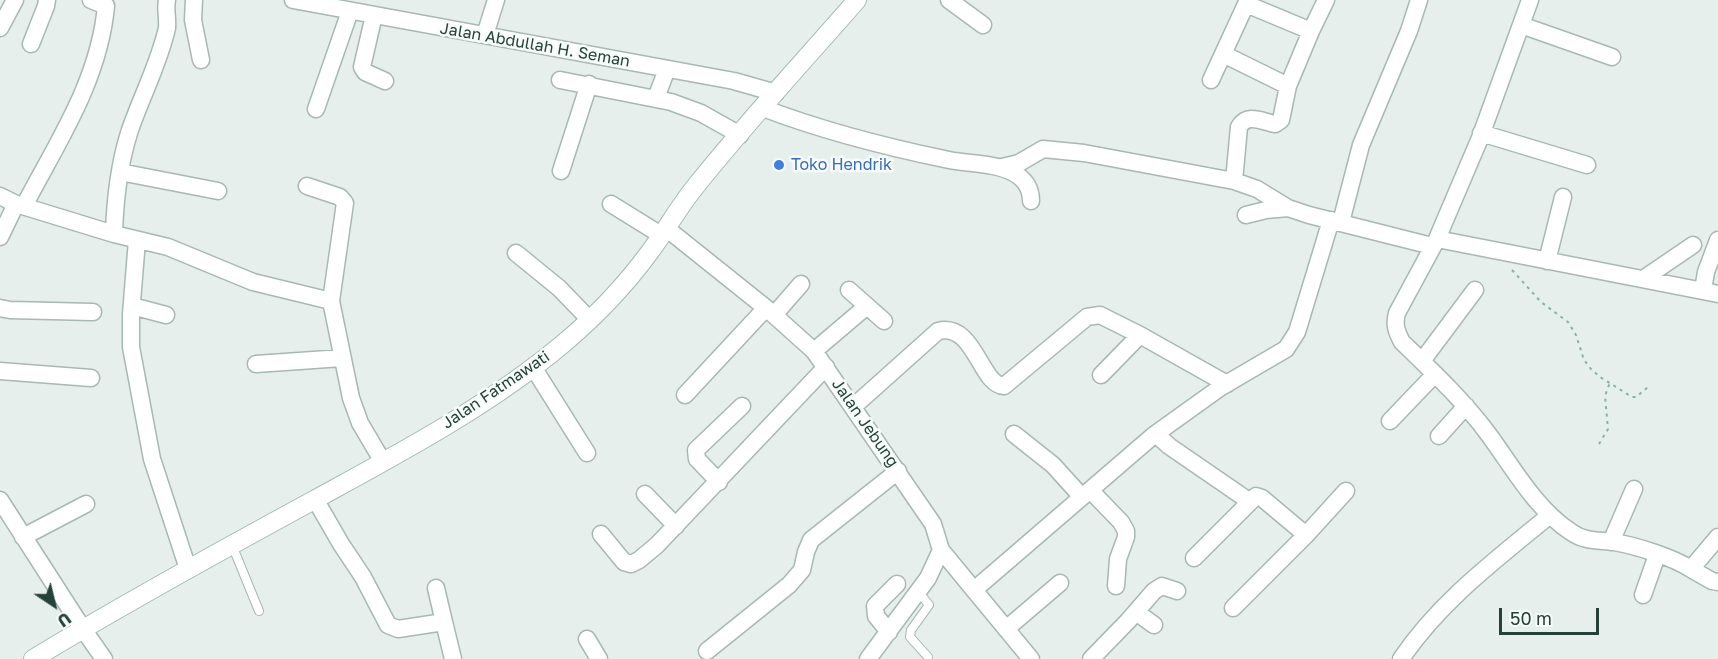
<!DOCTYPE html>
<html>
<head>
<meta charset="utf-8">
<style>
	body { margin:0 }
	#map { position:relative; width:1718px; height:659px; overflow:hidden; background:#e6efeb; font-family:"Golos Text",sans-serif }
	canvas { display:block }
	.north { position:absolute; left:24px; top:575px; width:60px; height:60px; -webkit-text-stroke:4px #f7fbf9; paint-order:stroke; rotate:145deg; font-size:16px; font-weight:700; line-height:24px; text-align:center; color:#24423a }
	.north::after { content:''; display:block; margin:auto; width:21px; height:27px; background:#24423a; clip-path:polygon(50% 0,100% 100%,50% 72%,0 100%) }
	.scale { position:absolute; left:1499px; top:608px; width:100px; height:27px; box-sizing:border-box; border:3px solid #24423a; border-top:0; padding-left:8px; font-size:18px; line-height:21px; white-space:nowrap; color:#24423a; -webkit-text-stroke:4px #f7fbf9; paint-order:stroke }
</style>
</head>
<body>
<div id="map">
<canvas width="1718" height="659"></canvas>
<div class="north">U</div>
<div class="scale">50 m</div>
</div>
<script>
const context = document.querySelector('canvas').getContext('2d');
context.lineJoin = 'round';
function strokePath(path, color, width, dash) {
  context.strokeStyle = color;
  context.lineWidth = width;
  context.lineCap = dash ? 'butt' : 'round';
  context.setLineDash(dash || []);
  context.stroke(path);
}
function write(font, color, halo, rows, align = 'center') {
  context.font = font + ' "Golos Text",sans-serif';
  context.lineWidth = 5;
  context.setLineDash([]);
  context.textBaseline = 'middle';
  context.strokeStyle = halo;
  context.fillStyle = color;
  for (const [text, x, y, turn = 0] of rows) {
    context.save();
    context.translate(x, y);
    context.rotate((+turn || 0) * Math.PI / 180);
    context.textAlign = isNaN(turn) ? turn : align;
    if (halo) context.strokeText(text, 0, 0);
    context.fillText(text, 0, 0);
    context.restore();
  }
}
const path = new Path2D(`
	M1512 270 1541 302 1568 322 1576 335 1584 360 1591 369 1600 377 1632 397H1636L1648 387
	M1599 444 1608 429 1605 396 1610 382`);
const lane = new Path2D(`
	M232 545 259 611
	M918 591 929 605 911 630 910 637 928 657`);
const street = new Path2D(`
	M194 0 193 20 201 60
	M293 0 734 81 776 93
	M949 0 983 25
	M1248 0 1247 2 1251 6 1311 31 1326 0
	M1530 0 1480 138 1437 239 1397 313C1394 324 1396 331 1402 342 1432 371 1464 401 1489 435 1514 469 1535 508 1571 532 1585 542 1599 540 1614 542 1637 546 1672 557 1691 569L1718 537
	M374 15 362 67 365 72 385 81
	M1521 25 1612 57
	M0 28 15 0
	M485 35 496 0
	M31 44 46 6 47 0
	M1223 54 1288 86
	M560 80 671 102 701 113 740 135
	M1211 80 1247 2
	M656 98 667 69
	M763 108C823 131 886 147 949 160 970 164 993 163 1012 172 1024 178 1031 187 1031 201
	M316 109 350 11
	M1481 133 1587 165
	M1002 167 1019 163 1043 149 1084 153 1234 181 1257 189 1288 208 1309 215 1432 246
	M561 171 589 84
	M120 172 218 191
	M1234 181 1239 127C1247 113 1261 121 1275 124L1281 120 1288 86 1311 31
	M307 186 340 197 345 203 331 301
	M0 196 16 204 114 234 168 247 253 282 331 301 351 398 360 423 383 462
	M611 204 661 235
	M24 206C58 141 99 81 106 6L91 0
	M1246 215 1266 210 1288 208
	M1341 222 1361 145 1409 31 1419 0
	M666 228 766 308 814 351 933 524 941 550 928 578 868 659
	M114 234C115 200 119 165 129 133 141 97 159 64 167 28 168 19 165 9 167 0
	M0 237 16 204
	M1437 239 1718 294
	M137 240 131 314V347L152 459 188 569
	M516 253 559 288 590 320
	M1547 261 1563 197
	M1643 279 1693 245
	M849 290 884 321
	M1703 290 1706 272 1718 240
	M132 306 166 315
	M0 308 10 310 93 312
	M774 315 801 284
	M814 351 867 306
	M1422 361 1475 290
	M256 364 342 358
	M533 367 587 453
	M0 371 91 378
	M1101 375 1140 335
	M685 395 766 308
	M853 407 938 331C975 322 980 385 1004 386L1087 317 1100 315 1140 335 1227 384
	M1390 421 1435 374
	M1014 434 1053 465 1082 497
	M1156 434 1169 446 1249 501
	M1439 436 1466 406
	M719 482 697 459 696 450 742 406
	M1090 490 1121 522 1126 531V537L1118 559 1116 586
	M645 494 676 526
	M315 499 341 544 363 577 388 625 398 629 444 622 453 659
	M0 500 83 629 104 659
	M601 534 624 562 631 564 639 560 657 545 826 367
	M23 537 86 504
	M1611 542 1634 489
	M941 550 1031 659
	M1194 558 1256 496 1262 498 1306 535
	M1691 569 1712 581 1718 582
	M436 588 444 622
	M974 590 1154 435 1221 387 1286 349 1297 332 1331 220
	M1643 595 1657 555
	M1233 608 1306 535 1346 491
	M1136 612 1154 625
	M1006 629 1060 583
	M889 632 876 616 875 606 897 584
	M587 639 599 659
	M707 651 789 585 802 570 806 552 811 540 898 471
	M1091 659 1128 621 1154 591 1162 586 1177 591
	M1401 659C1440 601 1497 559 1550 515`);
const secondary = new Path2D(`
	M33 659C125 603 220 551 314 500 400 453 489 406 564 343 596 316 624 287 649 253 665 232 678 208 695 187 746 123 803 62 857 0`);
const markers = [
	[779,165,6,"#3f7fe0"]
];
const streetNames = [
	["Jalan Abdullah H. Seman",535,45,10],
	["Jalan Fatmawati",496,390,-34],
	["Jalan Jebung",865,423,55]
];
const shopNames = [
	["Toko Hendrik",791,165]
];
strokePath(lane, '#a8b8b2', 10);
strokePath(street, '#a8b8b2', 19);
strokePath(secondary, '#a4bbb3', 20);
strokePath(path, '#86b3a5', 2, [3, 4.5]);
strokePath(lane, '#fff', 8);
strokePath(street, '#fff', 16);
strokePath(secondary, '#fff', 18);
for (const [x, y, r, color] of markers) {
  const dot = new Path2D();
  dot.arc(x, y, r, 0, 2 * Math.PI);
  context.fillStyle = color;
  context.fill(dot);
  strokePath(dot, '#f7fbf9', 2);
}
write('16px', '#24423a', '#f7fbf9', streetNames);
write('16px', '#366cbe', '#f7fbf9', shopNames, 'left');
</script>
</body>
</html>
